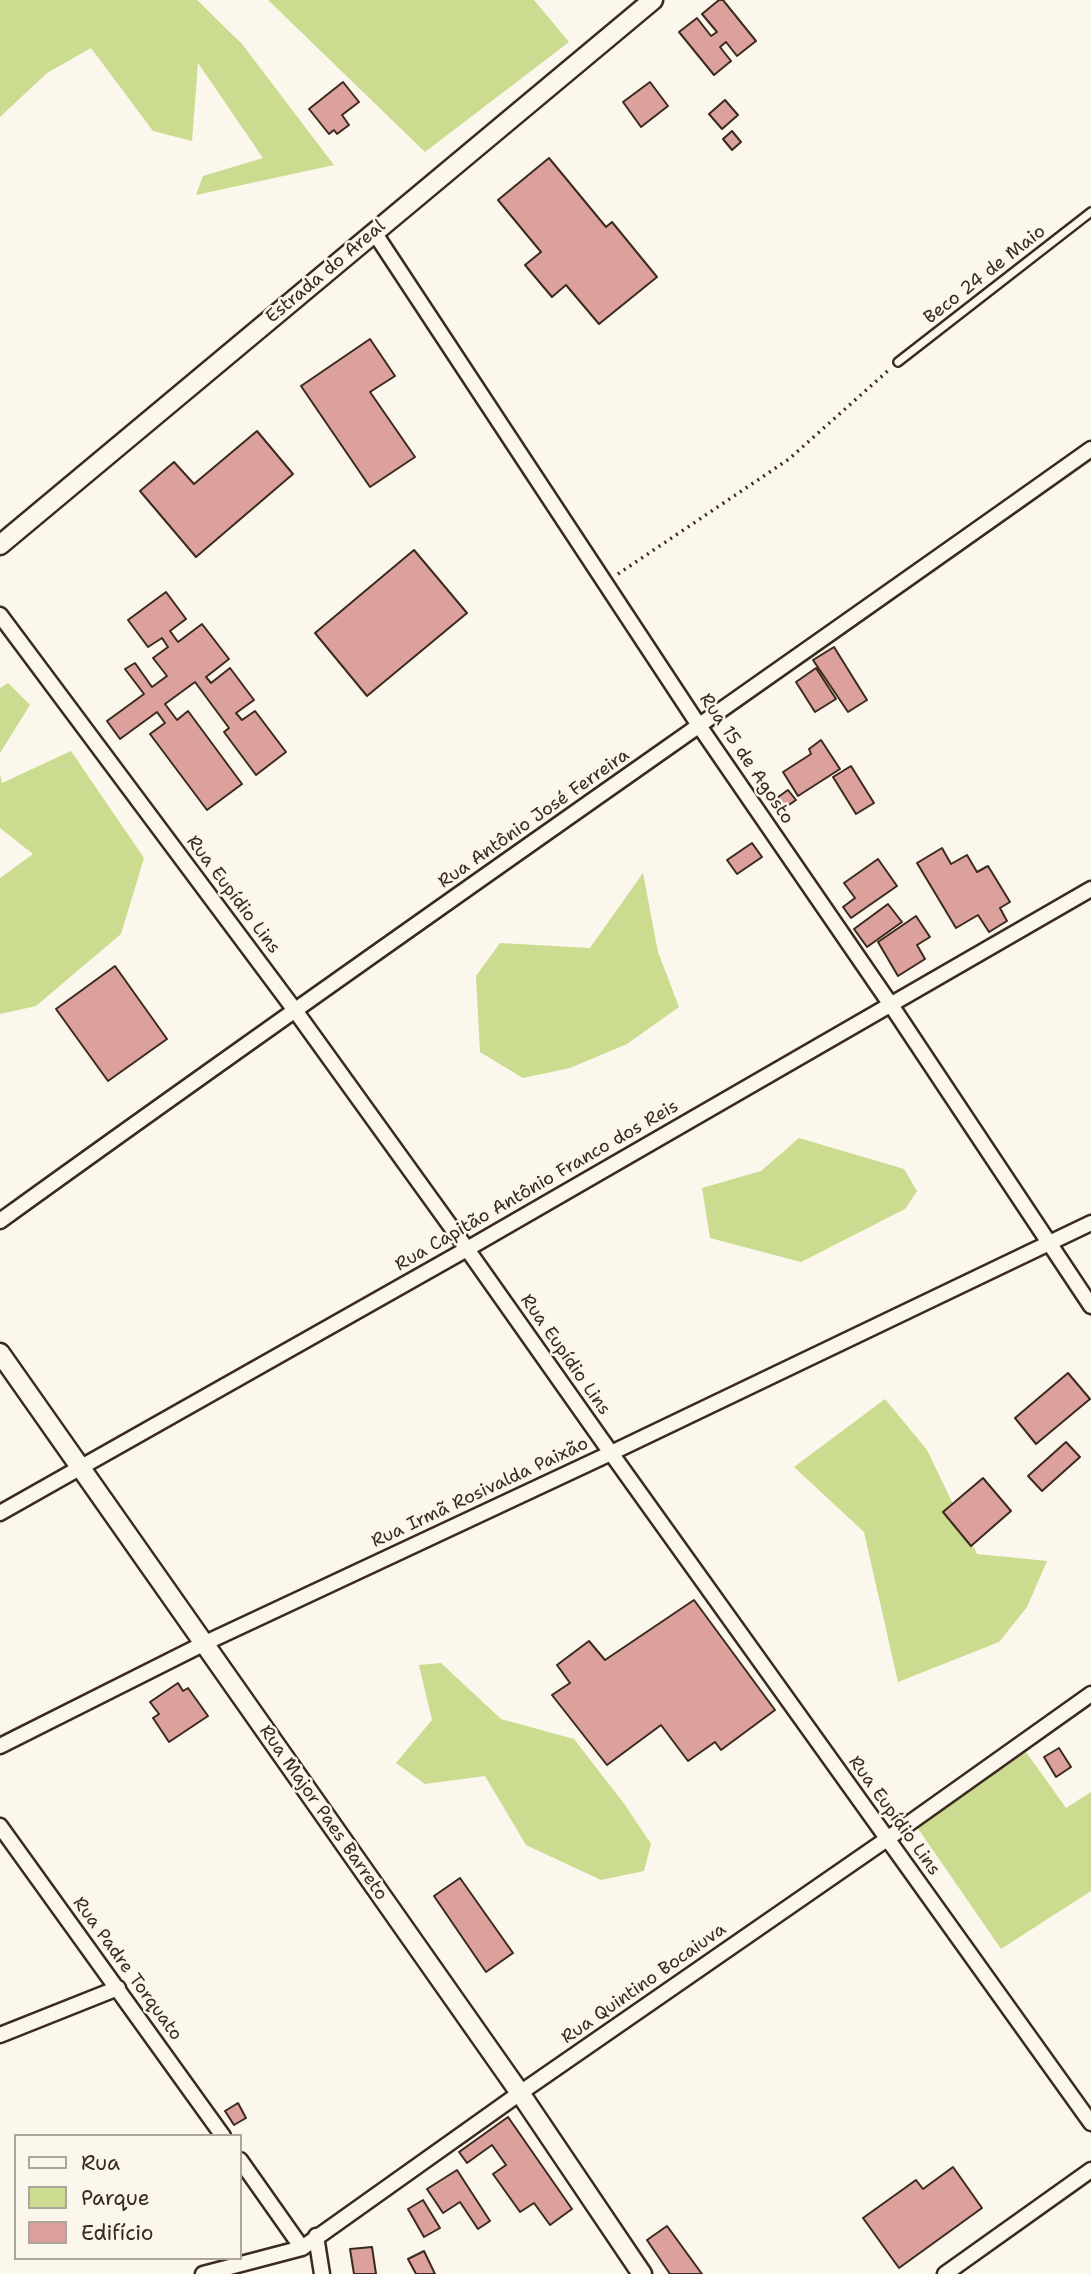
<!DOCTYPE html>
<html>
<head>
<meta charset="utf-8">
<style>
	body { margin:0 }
	#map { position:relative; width:1091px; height:2274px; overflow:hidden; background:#fbf7ec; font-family:"Shantell Sans",sans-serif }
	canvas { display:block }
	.legend { position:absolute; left:14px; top:2134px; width:228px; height:126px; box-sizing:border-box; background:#fbf7ec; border:2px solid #aea59a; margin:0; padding:9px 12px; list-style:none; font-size:21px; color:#3b2a1e }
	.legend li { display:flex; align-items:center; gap:14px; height:35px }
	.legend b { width:35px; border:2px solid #aea59a }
</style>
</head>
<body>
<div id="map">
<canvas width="1091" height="2274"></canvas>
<ul class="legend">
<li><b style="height:9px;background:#fbf7ec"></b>Rua</li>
<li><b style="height:19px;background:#cbdb8f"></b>Parque</li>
<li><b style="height:19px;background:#dca19d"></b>Edifício</li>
</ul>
</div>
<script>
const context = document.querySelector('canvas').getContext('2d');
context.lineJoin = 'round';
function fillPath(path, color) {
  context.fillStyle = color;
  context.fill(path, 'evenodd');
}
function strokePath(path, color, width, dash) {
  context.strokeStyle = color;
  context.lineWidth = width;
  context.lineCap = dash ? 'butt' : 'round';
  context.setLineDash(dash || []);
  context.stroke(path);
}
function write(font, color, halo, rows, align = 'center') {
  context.font = font + ' "Shantell Sans",sans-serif';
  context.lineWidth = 5;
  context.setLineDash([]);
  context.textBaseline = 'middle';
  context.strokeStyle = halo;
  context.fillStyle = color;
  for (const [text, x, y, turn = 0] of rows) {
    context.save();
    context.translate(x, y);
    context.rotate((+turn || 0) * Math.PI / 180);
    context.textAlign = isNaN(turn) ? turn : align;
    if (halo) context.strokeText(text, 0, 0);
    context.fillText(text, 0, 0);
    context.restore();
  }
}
const green = new Path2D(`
	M0 0H197L242 44 334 165 196 195 203 176 263 158 198 63 192 141 153 131 91 48 47 73 0 117Z
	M268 0H534L569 42 425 152Z
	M8 683 30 705 0 753V688Z
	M71 751 144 858 121 934 36 1006 0 1014V878L33 854 0 828V774L2 783Z
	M643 873 658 952 679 1007 627 1044 570 1068 523 1078 480 1052 476 976 500 943 590 948Z
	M799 1138 904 1169 917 1191 905 1209 801 1262 710 1238 702 1188 761 1171Z
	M885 1399 927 1450 977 1554 1047 1561 1027 1607 999 1642 898 1682 864 1532 794 1467Z
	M441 1663 501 1719 574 1739 625 1805 651 1844 644 1871 601 1880 526 1845 485 1776 425 1784 396 1763 432 1720 419 1665Z
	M1026 1752 1066 1808 1091 1792V1891L1001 1949 917 1827Z`);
const building = new Path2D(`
	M719 0H723L756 41 737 56 726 42 720 47 731 61 714 75 679 32 697 18 711 36 717 32 702 14Z
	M343 82 359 102 342 115 349 125 337 134 334 130 329 134 309 109Z
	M650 82 668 106 641 127 623 102Z
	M725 100 738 115 722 129 709 114Z
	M732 131 741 142 732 150 723 139Z
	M549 158 606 227 612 222 657 277 599 324 566 285 552 297 525 265 541 252 498 200Z
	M370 339 395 376 370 392 415 457 370 487 301 386Z
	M257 431 293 474 196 557 140 491 174 462 194 484Z
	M414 550 467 613 367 696 315 633Z
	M166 592 186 619 170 631 178 642 202 624 229 659 206 677 211 683 230 668 254 700 236 713 242 720 255 711 286 752 256 775 224 732 229 728 195 682 165 704 177 720 188 711 242 784 207 810 150 734 165 723 157 712 120 739 107 721 144 694 125 669 135 663 152 687 167 676 153 658 168 647 162 638 148 647 128 620Z
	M834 647 867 700 848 712 813 660Z
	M816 668 836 699 815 712 796 682Z
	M821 740 840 769 798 796 783 772 811 754 809 749Z
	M851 766 874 803 856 814 833 777Z
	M788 790 796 800 779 812 771 802Z
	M752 843 762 857 737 874 727 860Z
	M942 848 951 864 967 855 977 872 988 866 1010 902 1000 908 1007 921 989 932 978 915 956 928 917 863Z
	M878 859 897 886 851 918 843 907 855 898 844 883Z
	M888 904 902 922 867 947 854 929Z
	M916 916 930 937 917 945 925 959 898 976 878 942Z
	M115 966 167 1039 108 1081 56 1009Z
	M1068 1373 1090 1399 1036 1444 1015 1418Z
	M1066 1442 1080 1457 1042 1491 1028 1476Z
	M983 1478 1011 1511 971 1546 943 1512Z
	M694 1600 775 1710 721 1750 715 1742 688 1761 661 1725 607 1765 552 1695 570 1683 557 1665 589 1641 605 1660Z
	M178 1683 183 1691 188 1688 208 1716 169 1742 153 1718 159 1714 150 1702Z
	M1059 1748 1071 1767 1056 1777 1044 1757Z
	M460 1878 513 1953 486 1972 434 1896Z
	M238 2103 246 2118 234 2125 225 2111Z
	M508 2117 572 2209 550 2225 534 2203 520 2212 493 2174 506 2165 492 2145 467 2163 459 2152Z
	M953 2167 982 2208 899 2268 863 2218 916 2180 923 2189Z
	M457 2170 490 2221 478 2229 460 2202 443 2213 427 2189Z
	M423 2200 440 2228 424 2237 408 2209Z
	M667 2226 702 2274H670L647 2240Z
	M372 2247 376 2274H354L350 2249Z
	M424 2251 435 2274H416L408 2259Z`);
const path = new Path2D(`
	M618 574 789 459 891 368`);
const service = new Path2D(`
	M898 362 1091 212`);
const minor = new Path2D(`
	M374 232 700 727 891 1005 1091 1306
	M0 615 294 1009 467 1249 611 1453 1091 2123
	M0 1221C361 960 728 707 1091 449
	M0 1513 467 1249 1091 889
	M0 1746 203 1644 611 1453 1091 1223
	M0 1826 223 2136
	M0 2035 118 1988
	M240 2160 302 2248
	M316 2236 322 2274
	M203 2274 302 2248 520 2093 887 1839 1091 1694
	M945 2274 1091 2170`);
const tertiary = new Path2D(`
	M0 545 653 0
	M0 1353 520 2093 642 2274`);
const streetNames = [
	["Estrada do Areal",326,272,-40],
	["Beco 24 de Maio",985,275,-38],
	["Rua 15 de Agosto",746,759,56],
	["Rua Antônio José Ferreira",534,819,-35],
	["Rua Eupídio Lins",233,895,53],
	["Rua Capitão Antônio Franco dos Reis",537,1186,-30],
	["Rua Eupídio Lins",565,1355,55],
	["Rua Irmã Rosivalda Paixão",480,1493,-25],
	["Rua Major Paes Barreto",323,1813,55],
	["Rua Eupídio Lins",894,1816,54],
	["Rua Padre Torquato",127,1969,54],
	["Rua Quintino Bocaiuva",644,1984,-35]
];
fillPath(green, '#cbdb8f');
fillPath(building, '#dca19d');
strokePath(building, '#3b2a1e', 2);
strokePath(service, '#3b2a1e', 12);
strokePath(minor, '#3b2a1e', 19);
strokePath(tertiary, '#3b2a1e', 23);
strokePath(path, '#3b2a1e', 3.5, [2, 5]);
strokePath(service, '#fbf7ec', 7);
strokePath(minor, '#fbf7ec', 14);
strokePath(tertiary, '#fbf7ec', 18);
write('18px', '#3b2a1e', '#fbf7ec', streetNames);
</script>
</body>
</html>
